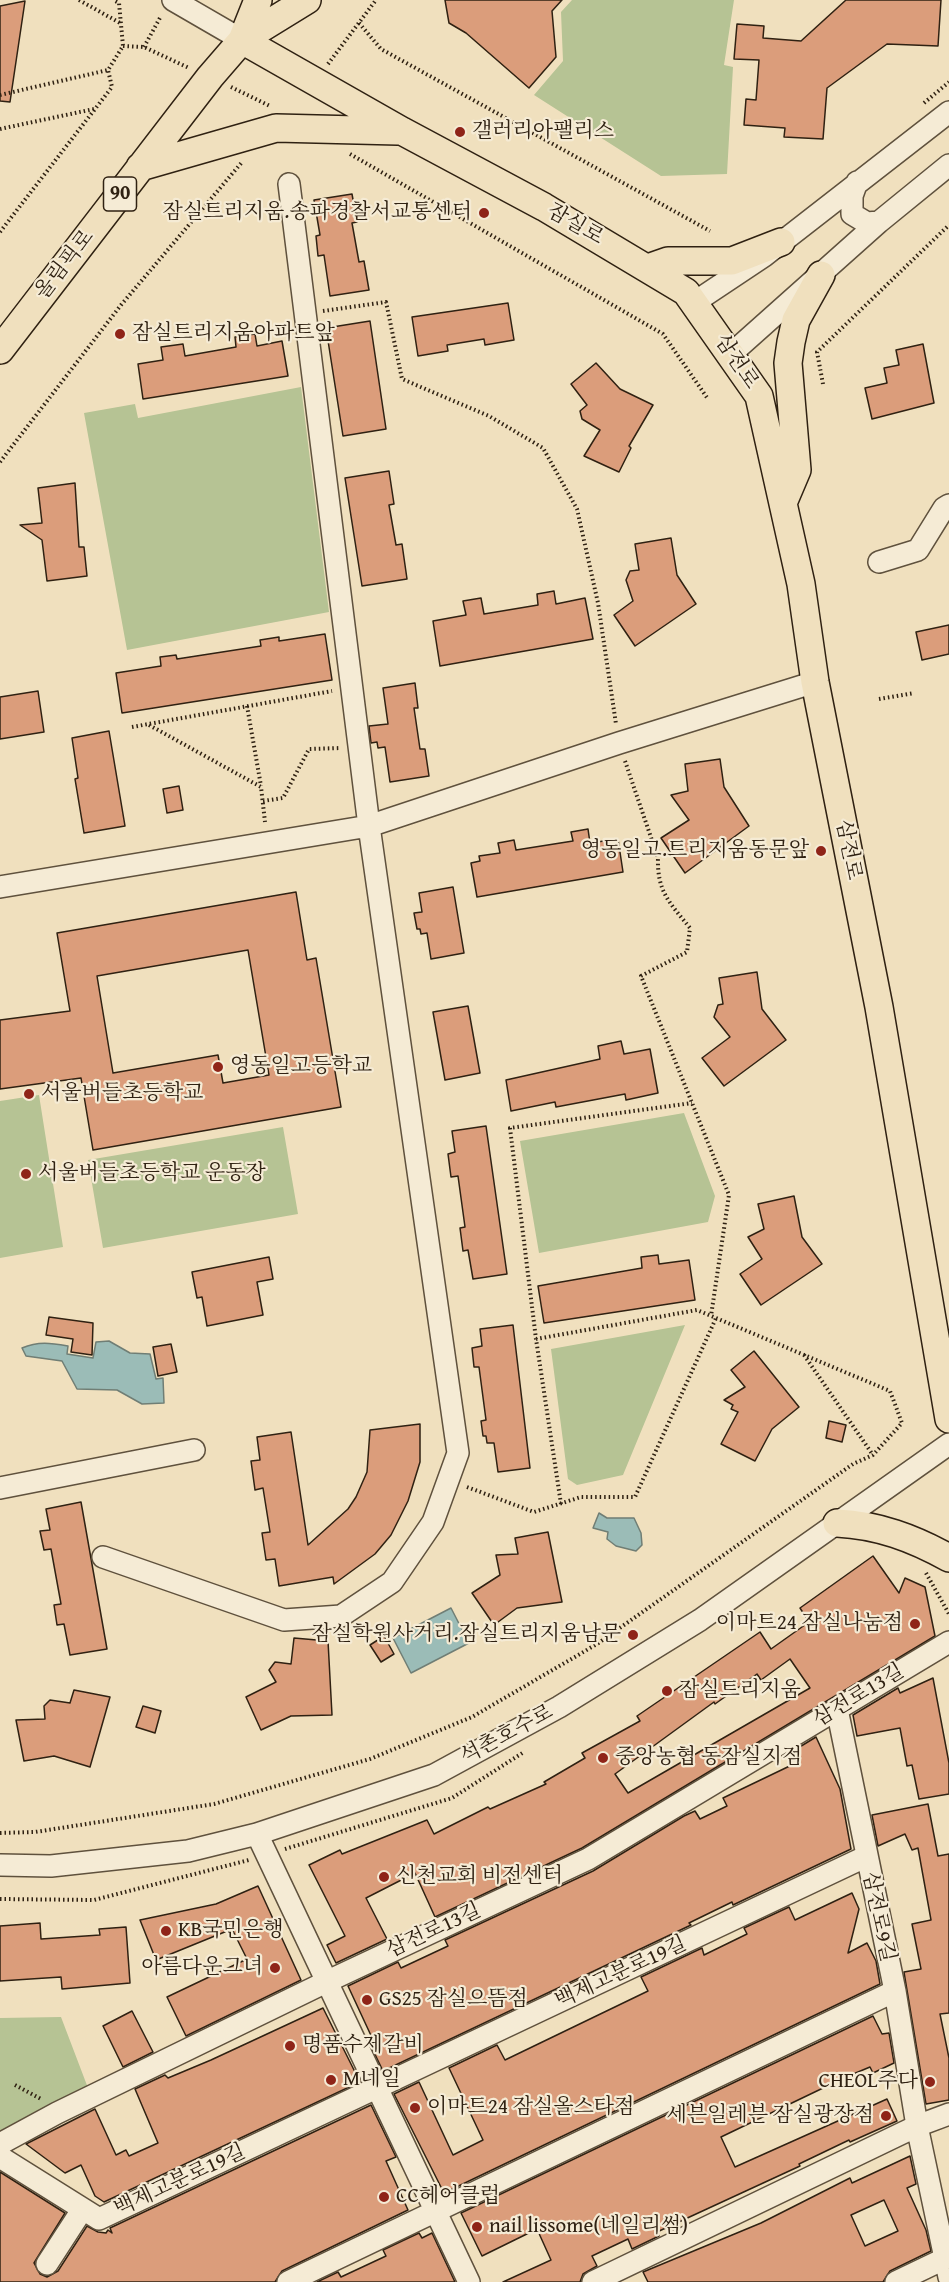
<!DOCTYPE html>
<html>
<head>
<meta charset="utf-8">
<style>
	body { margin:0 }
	canvas { display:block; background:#f0e0be }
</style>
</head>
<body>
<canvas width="949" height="2282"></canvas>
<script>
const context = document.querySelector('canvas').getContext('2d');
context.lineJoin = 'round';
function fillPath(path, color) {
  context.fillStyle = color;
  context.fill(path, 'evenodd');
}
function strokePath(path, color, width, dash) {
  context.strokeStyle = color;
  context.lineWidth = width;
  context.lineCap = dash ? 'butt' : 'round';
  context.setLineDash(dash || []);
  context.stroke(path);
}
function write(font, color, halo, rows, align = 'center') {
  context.font = font + ' "Gentium Book Plus","Noto Serif KR",serif';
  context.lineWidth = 4.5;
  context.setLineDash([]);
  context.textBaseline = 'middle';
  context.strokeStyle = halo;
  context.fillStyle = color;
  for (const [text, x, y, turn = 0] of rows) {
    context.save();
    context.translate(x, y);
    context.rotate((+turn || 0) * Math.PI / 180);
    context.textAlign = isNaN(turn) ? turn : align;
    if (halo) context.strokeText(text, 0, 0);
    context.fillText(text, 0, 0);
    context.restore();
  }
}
const green = new Path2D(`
	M572 0H734L724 65 733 67 727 174 661 176 534 95 563 61 561 12Z
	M301 387 329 612 127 650 84 413 135 404 138 418Z
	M39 1095 63 1247 0 1258V1101Z
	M684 1113 715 1196 708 1222 539 1253 520 1141Z
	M283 1127 298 1214 103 1248 88 1160Z
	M685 1325 623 1475 577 1485 568 1479 551 1349Z
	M61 2017 88 2088 0 2131V2018Z`);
const water = new Path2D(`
	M109 1341 130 1353 150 1354 156 1379 163 1378 164 1403 142 1404 117 1390 77 1389 62 1361 26 1356 22 1348C38 1341 51 1343 68 1346L67 1354 93 1358 96 1342Z
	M599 1513 607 1518H634L641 1533 642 1545 636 1551 616 1546 607 1539 608 1532 593 1528Z
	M451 1608 469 1643 411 1673 393 1638Z`);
const building = new Path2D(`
	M445 0H562L552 11 556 57 529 88 466 33 449 23Z
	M846 0H941L938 46 887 44 827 88 823 139 784 137 785 128 744 125 746 99 756 100 759 60 734 59 737 24 764 26 763 38 801 41Z
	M25 1 10 102 0 101V6Z
	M352 194 357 222 352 223 359 262 364 261 369 290 330 296 324 255 318 256 316 236 320 235 314 200Z
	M508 303 514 340 485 345 484 339 447 345 448 351 418 356 412 317Z
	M370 321 386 429 343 436 326 328Z
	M255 334 257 346 282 341 288 376 143 399 138 364 163 360 161 347 183 344 185 356 236 347 235 337Z
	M923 344 934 403 872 419 865 388 887 383 884 368 899 365 896 350Z
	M596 363 620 389 653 405 629 446 631 448 619 472 584 456 600 430 582 419 580 411 587 405 571 384Z
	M389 471 394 504 389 505 396 545 402 544 407 579 362 586 345 478Z
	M75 483 79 547H84L87 576 47 581 42 540 20 525 42 523 38 488Z
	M671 538 677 575 696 604 635 646 614 615 633 601 626 580 630 571 639 570 635 544Z
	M554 591 556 604 585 598 593 639 440 666 433 621 466 615 463 601 481 598 484 614 538 605 537 594Z
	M949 625V654L922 660 916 632Z
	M325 634 332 680 122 713 116 673 161 666 160 657 176 655 177 659 261 646 260 640 279 637V641Z
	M415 683 418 708H414L420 749H425L429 776 390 782 385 747 378 748 377 742 371 743 369 726 388 724 383 688Z
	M38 691 44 732 0 739V697Z
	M109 731 125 826 84 833 75 779 78 778 72 738Z
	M720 759 724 787 749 826 685 873 661 838 689 820 671 795 688 791 685 764Z
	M179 786 183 810 167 813 163 789Z
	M588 829 590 843 618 839 623 872 477 897 471 863 480 861 479 856 500 853 498 843 514 840 516 850 573 841 571 832Z
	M453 887 464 953 431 959 427 933 421 934 420 929H417L414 913 422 912 419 893Z
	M296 892 307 960 316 958 341 1107 93 1150 81 1078 0 1089V1020L70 1011 57 933ZM248 950 269 1075 223 1083 218 1055 113 1073 97 976Z
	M757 972 762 1009 786 1040 724 1086 702 1058 730 1037 714 1017 718 1005 723 1004 719 978Z
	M468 1006 480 1073 445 1080 433 1012Z
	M621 1041 624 1054 650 1049 658 1093 626 1100 625 1094 556 1107 555 1102 511 1111 506 1080 600 1059 598 1046Z
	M486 1126 507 1274 473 1279 468 1250 463 1251 460 1228 465 1227 458 1176 451 1177 448 1154 455 1152 452 1131Z
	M794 1196 802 1237 822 1264 761 1305 740 1274 762 1259 748 1237 764 1229 758 1204Z
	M658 1255 659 1264 689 1260 695 1300 544 1323 538 1286 642 1268 641 1257Z
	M269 1257 273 1279 257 1282 263 1315 207 1326 202 1297 197 1298 192 1272Z
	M49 1317 93 1323 92 1355 71 1352 73 1339 46 1335Z
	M513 1325 530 1468 498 1472 494 1443H487L486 1436H483L481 1421 486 1420 479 1367H474L472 1348 482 1346 480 1329Z
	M171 1344 177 1372 158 1376 153 1347Z
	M754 1351 799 1407 772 1429 755 1461 721 1444 738 1412 731 1409 733 1405 724 1400 745 1387 731 1370Z
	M829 1421 846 1425 842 1442 826 1438Z
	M420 1424V1462L408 1501 391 1535 375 1554 334 1584 333 1577 279 1586 275 1559 266 1560 262 1533 270 1532 263 1488 255 1490 251 1461 260 1460 257 1437 291 1432 308 1545 348 1509 356 1497 367 1472 370 1430Z
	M81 1502 107 1649 70 1655 64 1624 57 1625 54 1605 61 1604 51 1549 44 1550 40 1531 50 1530 46 1509Z
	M548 1532 562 1602 517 1608 494 1625 472 1593 500 1575 496 1555 518 1554 515 1538Z
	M873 1556 899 1593 905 1578 925 1587 935 1636 582 1848 435 1917 415 1873 366 1898 387 1939 336 1963 327 1945 345 1936 309 1865 340 1850 342 1854 427 1820 434 1834 488 1807 490 1809 546 1784 544 1782 585 1758 582 1753 640 1721 637 1716 760 1632 771 1649 809 1622 800 1608ZM790 1659 810 1688 628 1793 615 1774 714 1702 715 1704 757 1674 761 1680Z
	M384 1636 394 1654 381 1662 370 1645Z
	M294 1638 328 1641 332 1715 291 1716 261 1730 246 1697 276 1682 269 1670 275 1662 291 1664Z
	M933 1678 949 1763V1794L919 1799 912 1765 907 1766 900 1728 857 1736 853 1715 898 1688 900 1693Z
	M74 1690 110 1697 90 1767 54 1756 24 1761 16 1720 45 1719 44 1706 50 1700 70 1703Z
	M143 1706 161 1711 155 1733 136 1727Z
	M816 1737 840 1789 851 1849 733 1905 732 1902 689 1923 691 1925 383 2071 370 2044 374 2042 348 1986 398 1962 401 1968 448 1946 445 1940 593 1871 684 1816 695 1811 700 1819 727 1806 723 1798 798 1762 793 1751Z
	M928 1804 938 1856 949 1854V2013L940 2014 949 2058V2100L926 2104 904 1972 921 1969 912 1924 931 1920 918 1848 912 1850 905 1834 878 1846 872 1815Z
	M258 1886 301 1980 186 2036 167 1997 247 1959 232 1929 156 1960 140 1920 216 1904Z
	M852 1893 859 1909 848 1953 867 1943 876 1961 880 1984 444 2193 394 2094 419 2082 453 2155 483 2140 449 2068 497 2045 505 2060 648 1991 641 1977 702 1948 704 1955 747 1934 744 1928 789 1907 795 1920Z
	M40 1923 41 1939 100 1935 99 1929 126 1927 130 1983 62 1989 61 1977 0 1981V1926Z
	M323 2008 360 2082 104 2202 95 2196 81 2165 65 2173 26 2144 95 2109 116 2155 126 2150 129 2156 158 2143 135 2089 165 2075 168 2078 211 2060Z
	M132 2011 153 2052 123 2067 103 2026Z
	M873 2016 882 2034 889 2033 894 2063 873 2073 870 2067 846 2077 721 2137 735 2167 887 2099 897 2121 850 2142 849 2140 799 2164 800 2166 657 2232 659 2236 632 2249 628 2239 592 2256 597 2266 583 2274 580 2282H503L551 2260 537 2229 482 2256 461 2213Z
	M371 2105 396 2157 386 2161 408 2210 282 2271 275 2282H0V2172L65 2213 34 2263 40 2274 47 2277 58 2271 87 2226 98 2232 106 2233 108 2230 112 2233 110 2228Z
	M910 2156 916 2184 907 2188 926 2230 931 2251 890 2271 883 2282H648L643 2272 761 2223 850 2178 852 2183ZM884 2200 898 2231 865 2246 851 2215Z
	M419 2233 422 2238 432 2233 455 2282H317L338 2272 341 2277 386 2256 383 2250Z`);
const path = new Path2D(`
	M79 0 120 23
	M359 23 381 49 710 231
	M123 46 144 47 189 68
	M144 47 161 16
	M328 64 376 0
	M231 87 270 106
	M0 95 108 70
	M924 103 949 82
	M0 129 94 109
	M350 154 663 334 708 399
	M0 232 112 87 108 70 123 46 119 3 113 0
	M323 311 386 302 402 379 489 416 543 448 577 509 598 603 616 724
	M823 384 817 352 949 225
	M0 462 121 305 243 161
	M879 699 914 693
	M247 706 261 786
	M149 725 261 787 265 822
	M132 727 332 691
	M625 761 658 858C657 892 670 903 690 928L687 952 641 976 729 1195 711 1316
	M263 801 283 798 309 749 341 748
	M804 1355 873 1455
	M467 1487 534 1512 581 1497H635L716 1318
	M561 1504 536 1339 510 1128 692 1103
	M926 1573 949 1614
	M0 1833 35 1832 214 1804 370 1759 472 1717 597 1644 853 1464 873 1455 902 1423 890 1391 697 1310 536 1339
	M285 1849 452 1798 524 1752
	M0 1899 94 1900 249 1860
	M15 2085 41 2099`);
const minor = new Path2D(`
	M173 0 242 40
	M857 182 852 196V214L867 223 879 222
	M695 302 764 256 949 112
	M731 354 879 222 949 165
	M879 562 918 550 944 508 949 505
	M0 887 369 826 619 743 815 682
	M0 1488 194 1450
	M103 1557 284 1620 341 1616 392 1582 433 1522 458 1453 369 826 289 184
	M837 1709 895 1991 917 2126 949 2277
	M257 1834 469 2282
	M0 1865 51 1866 188 1851 257 1834 434 1775 559 1707 700 1620 949 1444
	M0 2144 57 2113 326 1982 588 1859 949 1642
	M0 2157 99 2219 865 1857
	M47 2264 82 2210
	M288 2282 895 1991
	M593 2282 917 2126 949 2114
	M896 2282 946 2258`);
const major = new Path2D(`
	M242 40 402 131 544 207 686 292 759 396 801 584 815 682 879 1007 949 1419
	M242 40 258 0
	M140 167 276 128 398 131
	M648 268 668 261H732L781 242
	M0 350 210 77 242 40 307 0
	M783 503 797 470 788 363 791 342 796 320 821 275
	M837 1523C878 1525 913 1538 949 1558`);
const markers = [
	[460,132,6,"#8f2418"],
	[484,213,6,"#8f2418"],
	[120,334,6,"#8f2418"],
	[821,851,6,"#8f2418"],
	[218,1067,6,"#8f2418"],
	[29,1094,6,"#8f2418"],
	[26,1174,6,"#8f2418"],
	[915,1624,6,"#8f2418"],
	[633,1635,6,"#8f2418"],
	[667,1691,6,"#8f2418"],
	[603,1758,6,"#8f2418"],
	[384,1877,6,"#8f2418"],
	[166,1931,6,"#8f2418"],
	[275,1968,6,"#8f2418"],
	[367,2000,6,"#8f2418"],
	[290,2046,6,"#8f2418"],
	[331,2080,6,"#8f2418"],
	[930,2082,6,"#8f2418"],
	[415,2108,6,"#8f2418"],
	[886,2116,6,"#8f2418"],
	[384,2197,6,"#8f2418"],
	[477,2227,6,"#8f2418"]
];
const shields = [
	[120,194,33]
];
const shieldNames = [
	["90",120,194]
];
const poiNames = [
	["갤러리아팰리스",472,132],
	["잠실트리지움.송파경찰서교통센터",472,213,"right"],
	["잠실트리지움아파트앞",132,334],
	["영동일고.트리지움동문앞",809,851,"right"],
	["영동일고등학교",230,1067],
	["서울버들초등학교",41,1094],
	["서울버들초등학교 운동장",38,1174],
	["이마트24 잠실나눔점",903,1624,"right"],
	["잠실학원사거리.잠실트리지움남문",621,1635,"right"],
	["잠실트리지움",679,1691],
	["중앙농협 동잠실지점",615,1758],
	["신천교회 비전센터",396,1877],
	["KB국민은행",178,1931],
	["아름다운그녀",263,1968,"right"],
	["GS25 잠실으뜸점",379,2000],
	["명품수제갈비",302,2046],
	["M네일",343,2080],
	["CHEOL주다",918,2082,"right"],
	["이마트24 잠실올스타점",427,2108],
	["세븐일레븐 잠실광장점",874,2116,"right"],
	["CC헤어클럽",396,2197],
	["nail lissome(네일리썸)",489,2227]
];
const streetNames = [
	["잠실로",575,225,30],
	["올림픽로",65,265,-52],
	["삼전로",736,362,56],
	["삼전로",848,850,79],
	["삼전로13길",859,1696,-31],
	["석촌호수로",507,1735,-28],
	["삼전로9길",878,1917,78],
	["삼전로13길",434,1931,-25],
	["백제고분로19길",621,1973,-25],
	["백제고분로19길",180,2181,-25]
];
fillPath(green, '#b6c394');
fillPath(water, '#9bbcb7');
strokePath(water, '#707e75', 1.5);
fillPath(building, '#db9d7b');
strokePath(building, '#2f2112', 1.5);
strokePath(minor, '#5f513d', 24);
strokePath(major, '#2f2112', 30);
strokePath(path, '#2f2112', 4, [1.5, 3]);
strokePath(minor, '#f5ebd5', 21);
strokePath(major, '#f0e0be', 27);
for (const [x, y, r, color] of markers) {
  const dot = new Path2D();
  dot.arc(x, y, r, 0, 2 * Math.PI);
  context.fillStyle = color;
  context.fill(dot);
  strokePath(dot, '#f5ebd5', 2);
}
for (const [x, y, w] of shields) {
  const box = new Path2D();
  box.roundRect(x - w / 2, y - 17, w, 34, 4.5);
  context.fillStyle = '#f5ebd5';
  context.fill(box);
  strokePath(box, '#2f2112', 1.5);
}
write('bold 20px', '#2f2112', null, shieldNames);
write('21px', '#2f2112', '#f5ebd5', poiNames, 'left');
write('21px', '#2f2112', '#f5ebd5', streetNames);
</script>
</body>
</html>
